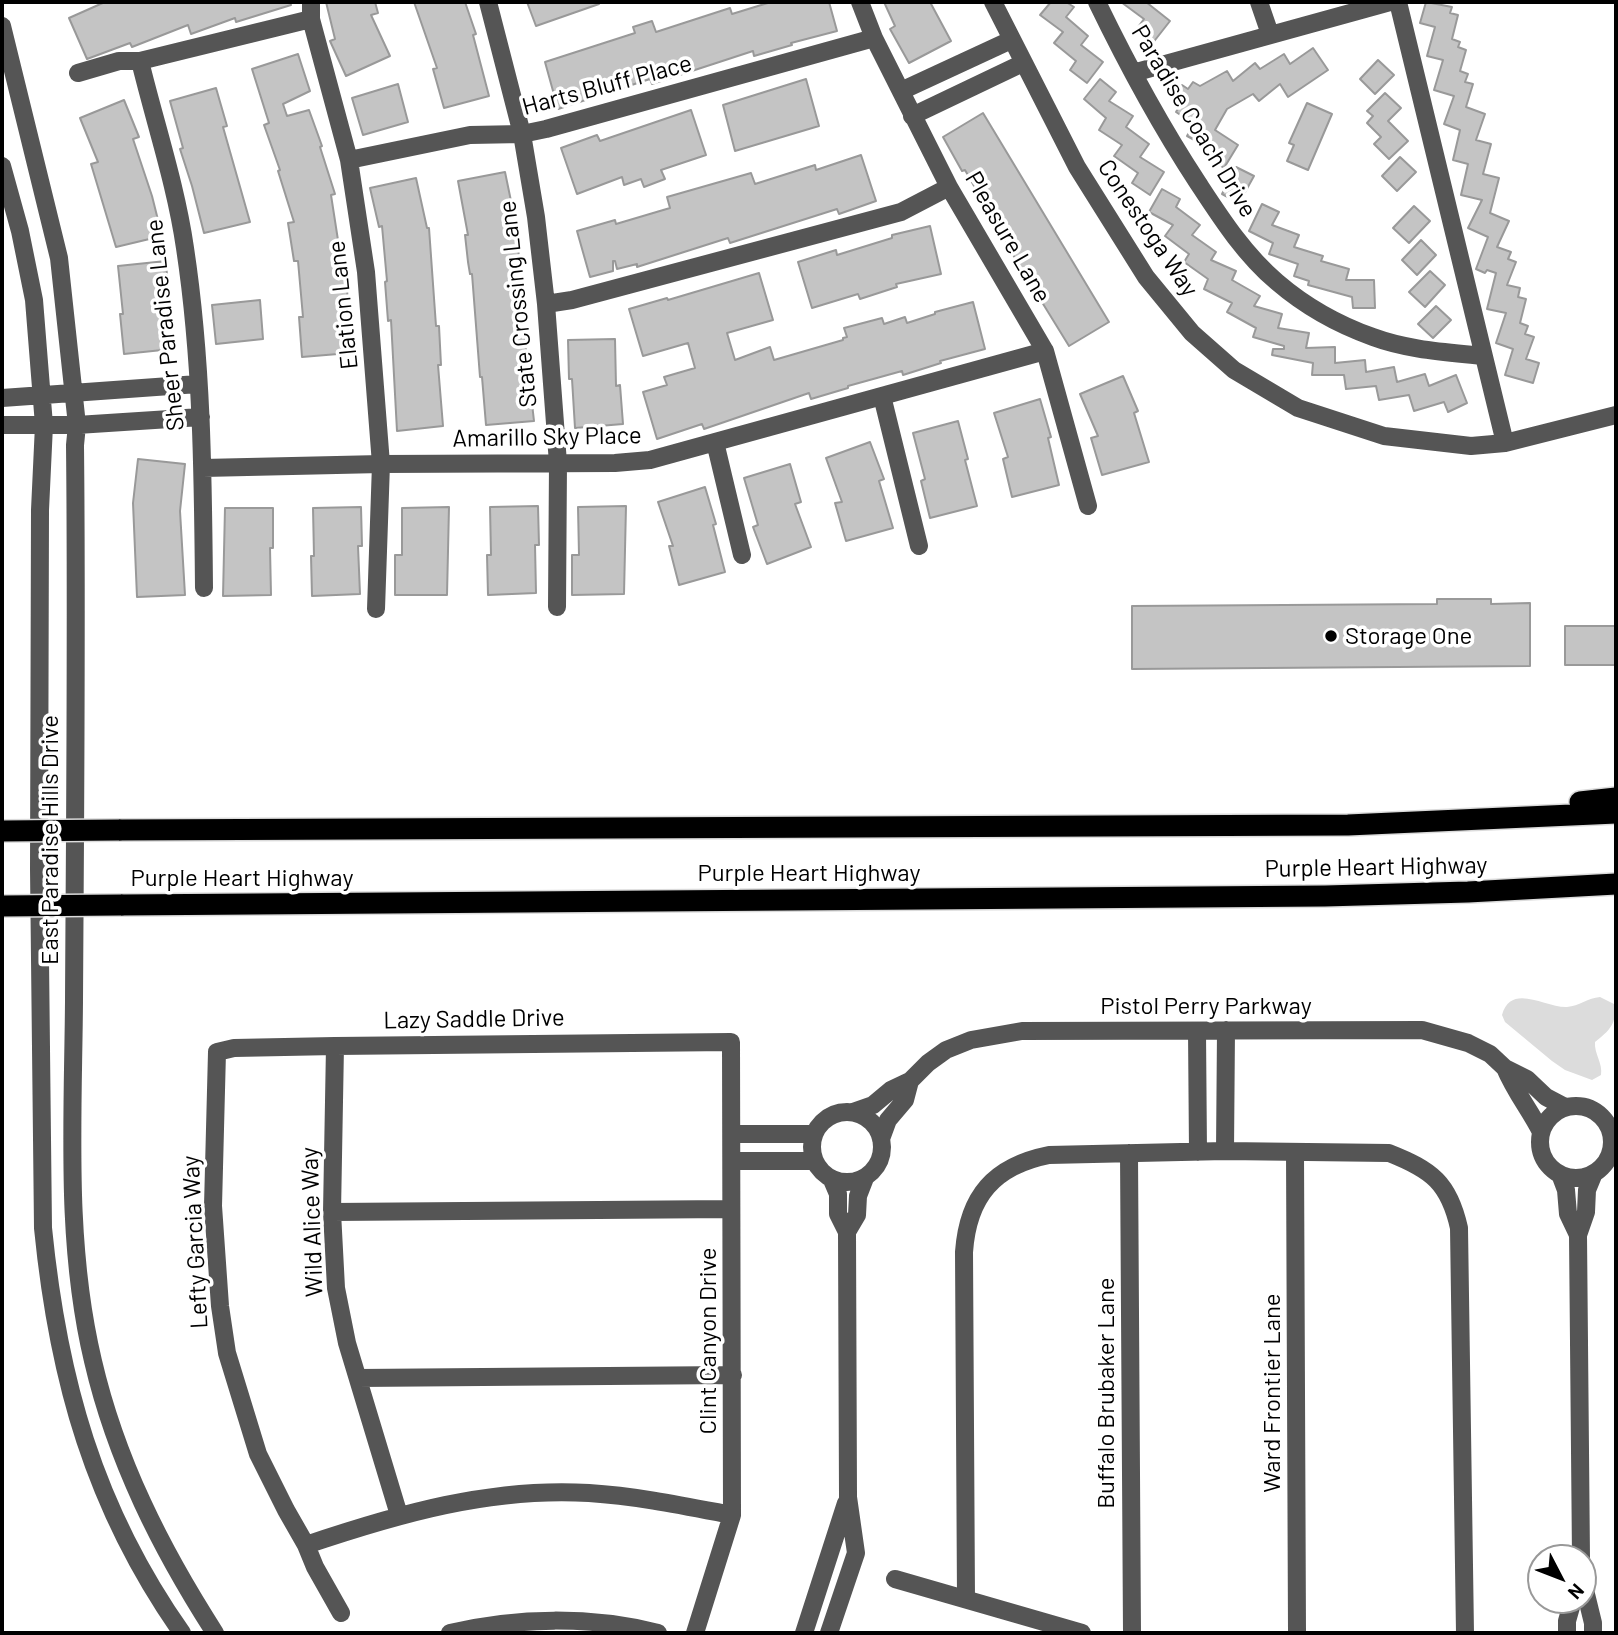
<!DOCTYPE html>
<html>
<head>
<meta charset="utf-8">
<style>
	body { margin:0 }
	#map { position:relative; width:1618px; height:1635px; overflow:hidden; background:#fff; font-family:Barlow,sans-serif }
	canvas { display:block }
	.frame { position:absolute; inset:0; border:4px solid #000; pointer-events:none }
	.north { position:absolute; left:1527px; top:1544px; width:70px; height:70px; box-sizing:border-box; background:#fff; border:2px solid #999; border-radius:50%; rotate:132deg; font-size:19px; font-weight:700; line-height:28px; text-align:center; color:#000 }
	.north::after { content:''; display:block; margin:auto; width:24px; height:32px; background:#000; clip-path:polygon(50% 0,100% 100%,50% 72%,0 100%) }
</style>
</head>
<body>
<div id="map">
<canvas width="1618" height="1635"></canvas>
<div class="frame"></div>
<div class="north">N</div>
</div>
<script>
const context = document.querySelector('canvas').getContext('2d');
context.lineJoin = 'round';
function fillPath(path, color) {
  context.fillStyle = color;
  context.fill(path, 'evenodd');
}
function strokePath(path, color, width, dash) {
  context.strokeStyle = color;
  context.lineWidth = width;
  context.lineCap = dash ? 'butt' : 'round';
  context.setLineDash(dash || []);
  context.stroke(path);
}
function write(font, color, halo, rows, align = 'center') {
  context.font = font + ' Barlow,sans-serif';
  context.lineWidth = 7;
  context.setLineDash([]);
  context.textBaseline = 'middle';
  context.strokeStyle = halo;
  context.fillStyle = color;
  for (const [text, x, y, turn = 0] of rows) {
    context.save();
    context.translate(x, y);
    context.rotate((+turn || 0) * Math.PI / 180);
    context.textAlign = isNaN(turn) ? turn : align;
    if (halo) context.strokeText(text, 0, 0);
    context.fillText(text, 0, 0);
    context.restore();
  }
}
const green = new Path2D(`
	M1600 997 1614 1004C1618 1023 1609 1031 1595 1042 1594 1054 1603 1063 1601 1075L1592 1080 1565 1070 1552 1061 1505 1022 1502 1015C1511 982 1546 1008 1567 1007 1579 1006 1588 998 1600 997Z`);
const building = new Path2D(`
	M105 2H290L291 5 236 22 235 18 191 34 188 25 132 47 130 43 87 59 69 18Z
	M326 2H375L378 13 371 15 390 56 346 76 330 41 335 39Z
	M414 2H465L476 34 473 35 489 96 444 108 433 69 437 68Z
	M527 2H598L599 4 536 26Z
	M771 2H829L837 31 791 43 792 45 754 56 753 51 652 84 650 79 558 109 545 62 635 33 633 27 652 21 656 32 730 8 732 14Z
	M884 2H930L951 41 909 63 890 29 895 26Z
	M1051 2H1066L1074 7 1066 17 1088 36 1081 45 1103 62 1087 83 1070 70 1076 61 1054 43 1063 32 1040 15Z
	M1121 2H1146L1170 21 1152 44 1135 31 1144 19Z
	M1426 2 1452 7 1450 13 1458 15 1452 39 1460 42 1458 47 1466 50 1460 71 1468 74 1465 82 1473 84 1466 107 1485 114 1476 140 1491 144 1483 174 1499 178 1490 213 1509 221 1497 247 1511 252 1508 259 1516 262 1507 285 1520 288 1518 297 1526 299 1520 323 1528 326 1525 334 1534 337 1526 359 1539 363 1533 383 1505 375 1513 349 1496 343 1506 313 1487 309 1496 273 1487 270 1485 273 1476 269 1488 237 1468 228 1482 200 1461 195 1468 164 1453 160 1460 130 1444 124 1454 96 1434 90 1443 60 1427 56 1435 27 1420 23Z
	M1313 48 1328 70 1288 97 1280 84 1259 101 1253 94 1227 109 1215 130 1238 145 1224 168 1206 156 1211 149 1187 136 1194 124 1176 112 1179 107 1171 101 1182 85 1188 89 1193 82 1200 86 1227 71 1233 81 1255 63 1260 69 1284 54 1290 64Z
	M298 54 310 91 283 104 287 116 309 110 322 146 320 147 335 194 331 195 342 266 346 265 350 353 302 357 299 317H303L298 261H294L288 223 294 222 278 171 280 170 264 125 269 123 252 69Z
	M1378 60 1394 75 1375 94 1360 79Z
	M806 79 819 126 735 151 723 105Z
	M1100 79 1116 92 1109 101 1133 116 1126 127 1149 144 1140 157 1164 172 1150 195 1132 183 1138 173 1114 156 1122 145 1099 130 1106 118 1084 99Z
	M398 84 408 122 363 135 352 98Z
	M216 88 227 126 223 127 250 222 204 233 192 186 180 149 183 148 170 101Z
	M1385 93 1401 108 1388 121 1408 141 1389 159 1374 144 1381 137 1367 123 1373 116 1367 111Z
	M124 100 139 137 133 139 152 196 162 236 116 247 91 164 98 162 80 118Z
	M1307 103 1332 114 1308 170 1287 161 1294 145 1289 143Z
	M691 110 706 155 661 170 665 179 644 187 641 179 624 185 622 177 577 194 561 148 597 135 600 141Z
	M983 113 1109 322 1069 346 1016 260 965 170 962 171 943 137Z
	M861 155 876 201 839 214 837 209 730 243 728 238 637 267V264L617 269 615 261H613V271L590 277 577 231 615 220 616 224 670 208 667 197 751 173 755 184 815 165 816 170Z
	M1400 157 1416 172 1397 191 1382 176Z
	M1236 167 1254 176 1239 203 1222 194Z
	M505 172 517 230 524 334 534 421 486 425 482 377H480L472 274H470L468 262 465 235H468L458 181Z
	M416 178 427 228H429L436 326H439L441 365H438L443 426 397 431 391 320 388 321 385 282 387 281 382 226 379 227 370 188Z
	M1162 189 1180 199 1176 207 1200 225 1192 235 1216 252 1211 260 1236 271 1232 280 1260 296 1254 306 1282 314 1278 328 1309 333 1306 348 1335 347V363L1365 360 1366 372 1394 367 1397 382 1425 374 1429 386 1456 375 1467 403 1448 412 1444 402 1414 411 1409 395 1379 400 1376 386 1346 389 1344 375H1312L1313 363 1272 355 1273 349H1284V346L1253 337 1256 328 1227 312 1232 303 1204 289 1208 279 1184 262 1189 254 1165 236 1173 225 1149 212Z
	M1262 204 1279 212 1272 225 1299 235 1294 247 1323 256 1321 261 1349 269 1346 280H1374L1375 308H1353L1352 297 1308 285 1309 281 1294 276 1298 264 1269 254 1273 243 1249 231Z
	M1414 206 1430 221 1409 243 1393 228Z
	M930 226 941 274 896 284 897 287 860 299 858 294 812 308 798 262 836 250 837 255 892 238V235Z
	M1421 240 1436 255 1417 275 1402 260Z
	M166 261 172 349 124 354 120 314H123L118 266Z
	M1430 271 1445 285 1425 307 1409 292Z
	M759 273 773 320 727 333 735 360 770 347 774 360 843 340V338L847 337 844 328 882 318 884 324 905 317 907 323 935 314V312L973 302 985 349 940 361 941 363 903 375 902 371 848 386V388L811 399 809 393 704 429 702 424 657 439 643 392 667 385 664 377 695 368 688 343 643 356 629 309 667 298 668 300Z
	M260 300 263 339 216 344 212 305Z
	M1436 306 1451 320 1433 338 1418 324Z
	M615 339 616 386 620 385 623 424 575 428 572 379H569L568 340Z
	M1123 376 1138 411 1134 413 1149 462 1102 475 1091 438 1098 436 1080 394Z
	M1040 399 1051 437 1048 438 1059 485 1012 497 1003 459 1008 457 994 413Z
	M958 421 968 459 965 460 977 506 930 518 921 481 925 479 913 433Z
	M870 442 884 479 879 481 893 528 846 541 835 503 842 502 826 458Z
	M138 459 185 464 180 511 185 595 137 597 133 503Z
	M790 464 801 502 795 504 811 547 767 564 753 527 758 525 744 478Z
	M705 487 716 524 713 525 725 572 679 585 669 546H673L658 502Z
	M538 506 539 545H535L536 593 488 595 487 555H491L490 507Z
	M626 506 624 594 572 595V555H579L578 507Z
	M361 507 362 546H358L360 594 312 596 311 556H314L313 508Z
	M449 507 447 595H395V555H402V508Z
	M225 508H273V548H270L271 595 223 596Z
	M1437 599H1491V604L1530 603V666L1132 669V606L1437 604Z
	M1565 626H1616V665H1565Z`);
const minor = new Path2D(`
	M311 2V19L349 160 366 272 381 464 376 609
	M488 2 522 134 536 217 546 304 558 463 557 607
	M860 2 874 38 949 187 1045 351 1088 506
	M993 2 1077 167 1146 277 1192 333 1234 370 1298 408 1384 436 1471 446 1505 443 1616 415
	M1097 2C1127 64 1160 125 1198 183 1221 218 1244 254 1277 282 1305 306 1339 325 1373 337 1408 350 1446 352 1483 356
	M1259 2 1270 34
	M1398 2 1505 443
	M2 26 59 258 77 425 75 445C77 630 75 816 74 1002 73 1121 65 1244 93 1361 116 1460 161 1549 215 1633
	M140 61C155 123 176 185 185 248 202 360 203 475 204 588
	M78 73 119 61H140L311 19
	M1133 73 1390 2
	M901 91 1011 40
	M912 116 1023 63
	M349 160 470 135 522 134 546 129 874 38
	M2 166 20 231 34 300 44 425 40 510 39 869 43 1228C58 1379 94 1508 182 1633
	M546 304 572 300 901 212 949 187
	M882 396 919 546
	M2 398 198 384
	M2 425H77L201 417
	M715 442 742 555
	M203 468 381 464 615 463 650 460 1045 351
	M1197 1031 1198 1152
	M335 1046 332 1212 336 1288 347 1343 399 1515
	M1505 1068C1515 1092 1530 1110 1541 1132
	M1540 1142a36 36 0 1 1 72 0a36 36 0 1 1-72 0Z
	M812 1147a35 35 0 1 1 70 0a35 35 0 1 1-70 0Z
	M853 1112 873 1105 891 1090 910 1081 928 1063 946 1050 971 1040 1022 1031 1422 1030 1468 1043 1490 1054 1505 1068 1527 1079 1546 1097 1565 1107
	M732 1134H814
	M881 1139 888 1120 905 1100 910 1081
	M1225 1151 1226 1030
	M1295 1152 1297 1633
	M1129 1153 1132 1633
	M732 1161H813
	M1560 1174 1566 1190 1568 1214 1578 1235
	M832 1180 838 1194V1214L847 1232
	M332 1212 731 1209
	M358 1378 733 1375
	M306 1545C398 1514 491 1487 589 1493 637 1496 685 1506 732 1515
	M1581 1558 1578 1235 1586 1212 1587 1190 1594 1173
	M895 1579 1082 1633
	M1583 1582 1593 1623V1633
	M966 1599 964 1252C968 1196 994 1166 1049 1155L1225 1151 1389 1153C1432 1170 1449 1183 1459 1228L1465 1633
	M341 1613 315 1567 306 1545 286 1510 258 1454 227 1353 220 1306 213 1206 217 1052 234 1048 335 1046 731 1042 732 1515 695 1633
	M450 1633C517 1617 591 1616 658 1633
	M804 1633 846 1503
	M829 1633 856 1553 848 1497 847 1232 857 1215 858 1196 865 1178
	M1567 1633V1621L1573 1600`);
const highway = new Path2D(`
	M1580 802 1616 798
	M119 830 1348 825 1616 813
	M121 905 1325 896 1468 892 1616 884`);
const highwayBridge = new Path2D(`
	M2 831 119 830
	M2 906 121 905`);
const markers = [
	[1331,636,7,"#000"]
];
const streetNames = [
	["Harts Bluff Place",607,85,-15],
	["Paradise Coach Drive",1194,121,59],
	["Conestoga Way",1148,228,56],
	["Pleasure Lane",1008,237,60],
	["State Crossing Lane",518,304,-96],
	["Elation Lane",343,305,-96],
	["Sheer Paradise Lane",165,325,-96],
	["Amarillo Sky Place",547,437,-1],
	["East Paradise Hills Drive",50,840,-90],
	["Purple Heart Highway",1376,867,-1],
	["Purple Heart Highway",809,873],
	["Purple Heart Highway",242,878],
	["Pistol Perry Parkway",1206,1006],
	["Lazy Saddle Drive",474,1019,-1],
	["Wild Alice Way",312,1222,-92],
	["Lefty Garcia Way",195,1242,-93],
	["Clint Canyon Drive",708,1341,-90],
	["Buffalo Brubaker Lane",1106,1393,-90],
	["Ward Frontier Lane",1272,1393,-90]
];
const poiNames = [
	["Storage One",1345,636]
];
fillPath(green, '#dcdcdc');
fillPath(building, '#c4c4c4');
strokePath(building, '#999', 2);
strokePath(highway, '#dbdbdb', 24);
strokePath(minor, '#555', 18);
strokePath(highway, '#000', 21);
strokePath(highwayBridge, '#dbdbdb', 24, []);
strokePath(highwayBridge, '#000', 21);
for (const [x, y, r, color] of markers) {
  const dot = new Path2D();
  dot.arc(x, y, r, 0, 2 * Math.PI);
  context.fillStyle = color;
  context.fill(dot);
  strokePath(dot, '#fff', 2.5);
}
write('24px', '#000', '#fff', streetNames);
write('24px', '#000', '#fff', poiNames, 'left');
</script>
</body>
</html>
